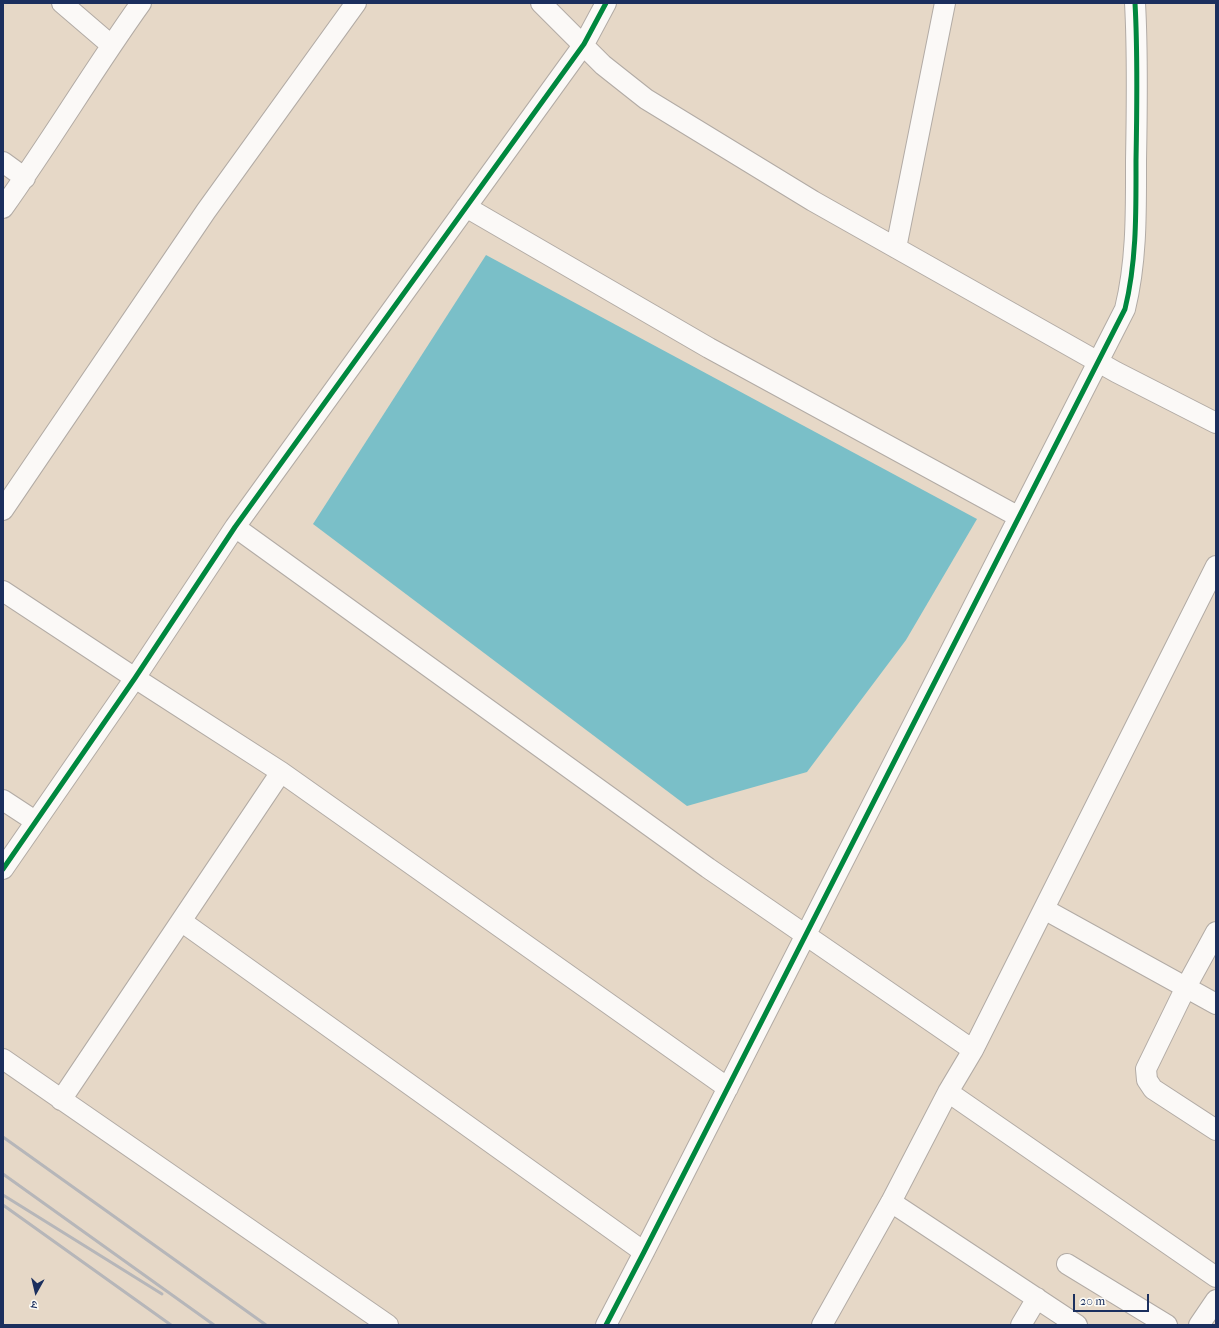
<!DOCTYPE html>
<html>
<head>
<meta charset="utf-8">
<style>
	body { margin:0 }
	#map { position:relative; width:1219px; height:1328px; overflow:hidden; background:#e6d8c7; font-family:"IM FELL French Canon","Noto Serif Devanagari",serif }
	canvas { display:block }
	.frame { position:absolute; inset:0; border:4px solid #1b2f5e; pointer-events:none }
	.north { position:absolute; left:16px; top:1272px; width:40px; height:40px; -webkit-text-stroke:3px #fdfcf7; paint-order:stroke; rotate:188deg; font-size:11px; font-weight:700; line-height:16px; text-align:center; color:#1b2f5e }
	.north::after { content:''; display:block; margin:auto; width:14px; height:18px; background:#1b2f5e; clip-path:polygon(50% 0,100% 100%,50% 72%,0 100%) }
	.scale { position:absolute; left:1073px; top:1294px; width:76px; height:18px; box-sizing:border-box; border:2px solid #1b2f5e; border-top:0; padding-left:5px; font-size:12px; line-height:14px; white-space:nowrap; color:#1b2f5e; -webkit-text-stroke:3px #fdfcf7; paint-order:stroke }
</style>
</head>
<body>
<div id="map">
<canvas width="1219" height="1328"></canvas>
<div class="frame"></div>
<div class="north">उ</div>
<div class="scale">20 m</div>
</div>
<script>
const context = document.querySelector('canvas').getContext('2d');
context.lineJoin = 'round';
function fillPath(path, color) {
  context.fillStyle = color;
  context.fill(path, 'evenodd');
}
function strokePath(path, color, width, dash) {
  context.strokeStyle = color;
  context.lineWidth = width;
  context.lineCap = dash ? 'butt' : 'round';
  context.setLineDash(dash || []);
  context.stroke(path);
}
const water = new Path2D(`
	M486 255 977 519 906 640 807 772 687 806 313 524Z`);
const minor = new Path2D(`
	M62 3 111 45
	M541 3 603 65 646 99 813 201 1116 372 1216 423
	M3 162 25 178
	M466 207 709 348 1019 517
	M3 208C51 141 93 70 141 3
	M896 248 945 3
	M3 510 206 211 356 3
	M235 527 708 868 973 1050
	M3 591 135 678 281 772 728 1088
	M3 800 35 821
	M3 869 135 678 235 527 584 44 606 3
	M1044 909 1216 1004
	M181 921 644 1252
	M1216 932 1186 987 1146 1069 1147 1080 1153 1089 1216 1130
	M3 1059 388 1325
	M948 1092 1216 1277
	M61 1100 281 772
	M891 1202 1077 1325
	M1067 1264 1167 1325
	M606 1325 644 1252 1125 309C1137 260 1136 210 1136 161 1137 108 1138 56 1135 3
	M822 1325 891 1202 948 1092 973 1050 1216 566
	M1021 1325 1037 1298
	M1199 1325 1216 1300`);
const rail = new Path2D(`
	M3 1137 266 1325
	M3 1174 214 1325
	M3 1195 162 1294
	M3 1205 171 1325`);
const cycleway = new Path2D(`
	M3 869 135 678 235 527 584 44 606 3
	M606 1325 644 1252 1125 309C1137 260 1136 210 1136 161 1137 108 1138 56 1135 3`);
fillPath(water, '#7abfc8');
strokePath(minor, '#b2aba5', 22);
strokePath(minor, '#fbf9f7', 20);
strokePath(rail, '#b6b6b9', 3);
strokePath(cycleway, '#00873e', 5);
</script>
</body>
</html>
